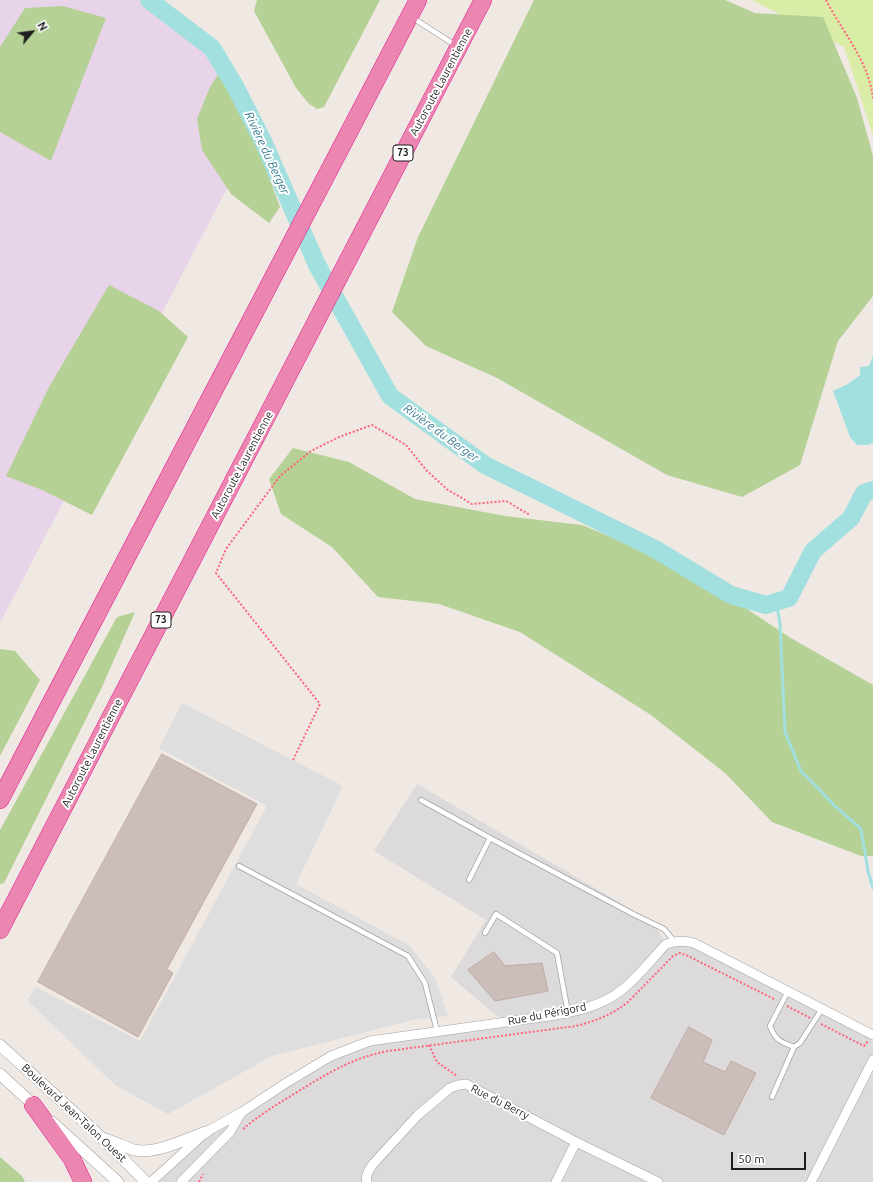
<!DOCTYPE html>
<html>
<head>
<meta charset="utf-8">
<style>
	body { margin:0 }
	#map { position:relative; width:873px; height:1182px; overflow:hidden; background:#efe8e3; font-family:Ubuntu,sans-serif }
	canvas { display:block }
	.north { position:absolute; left:12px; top:12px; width:40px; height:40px; -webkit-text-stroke:3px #fff; paint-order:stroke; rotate:61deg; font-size:11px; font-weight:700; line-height:16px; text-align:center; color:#1e1e1e }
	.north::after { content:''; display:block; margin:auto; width:14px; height:18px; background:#1e1e1e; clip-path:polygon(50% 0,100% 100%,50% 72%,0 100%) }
	.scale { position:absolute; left:731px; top:1152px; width:75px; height:18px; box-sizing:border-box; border:2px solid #1e1e1e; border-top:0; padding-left:5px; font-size:12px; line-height:14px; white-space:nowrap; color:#1e1e1e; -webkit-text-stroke:3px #fff; paint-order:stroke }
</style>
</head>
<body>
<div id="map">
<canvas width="873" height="1182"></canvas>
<div class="north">N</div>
<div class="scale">50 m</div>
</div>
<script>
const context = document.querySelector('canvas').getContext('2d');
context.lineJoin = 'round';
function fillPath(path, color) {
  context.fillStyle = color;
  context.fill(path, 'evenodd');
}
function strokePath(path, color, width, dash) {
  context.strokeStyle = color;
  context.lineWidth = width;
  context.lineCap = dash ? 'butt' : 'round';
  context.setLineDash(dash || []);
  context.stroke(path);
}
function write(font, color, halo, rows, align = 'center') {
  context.font = font + ' Ubuntu,sans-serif';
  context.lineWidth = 4;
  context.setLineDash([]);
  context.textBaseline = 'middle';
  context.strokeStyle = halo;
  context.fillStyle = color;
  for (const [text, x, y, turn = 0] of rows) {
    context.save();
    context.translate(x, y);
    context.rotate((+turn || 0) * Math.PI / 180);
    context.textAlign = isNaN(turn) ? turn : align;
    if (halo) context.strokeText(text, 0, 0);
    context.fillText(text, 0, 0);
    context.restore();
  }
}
const residential = new Path2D(`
	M417 784 653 922 666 944 684 940 873 1035V1182H151L199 1137 313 1067 370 1041 504 1022 451 977 486 920 374 851Z`);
const industrial = new Path2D(`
	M0 0H162L223 55 258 129 0 623Z`);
const grass = new Path2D(`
	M752 0H873V135L844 47Z`);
const forest = new Path2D(`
	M257 0H380L324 107 317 109 309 104 296 88 254 11Z
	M534 0H725L755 13 823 17 857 98 873 156V296L838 341 800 465 742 497 667 475 497 378 426 346 392 312 418 237Z
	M63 6 106 18 51 161 0 132V47L25 8Z
	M219 73 255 139 280 207 269 223 231 194 202 150 197 119 210 87Z
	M109 285 159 311 188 337 92 515 42 490 6 476 49 387Z
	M293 448 349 462 415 499 505 516 582 525 684 567 789 637 873 685V856H861L772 822 725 773 651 715 520 632 439 604 378 597 332 547 281 514 269 479Z
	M135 612 102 687 4 883 0 884V830L117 617Z
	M0 649 15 651 40 680 0 756Z
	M0 1157 22 1176 25 1182H0Z`);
const parking = new Path2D(`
	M182 703 343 786 296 884 410 946 435 978 448 1016 413 1020 272 1056 168 1114 115 1085 27 1000 36 987 140 1041 267 806 159 748Z`);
const water = new Path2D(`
	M873 355V443L868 445H857L850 437 833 391 848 384 860 375V367L869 366Z`);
const stream = new Path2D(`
	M776 601 780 623 785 732 801 771 835 806 861 829 868 871 873 888`);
const river = new Path2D(`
	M149 0 212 48 235 86 263 141 317 265 390 396 485 465 655 549 731 595 766 605 789 598 813 551 851 518 864 493 873 490`);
const building = new Path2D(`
	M162 754 257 804 167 969 173 973 138 1037 38 982Z
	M494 952 505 966 542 963 548 991 495 1001 468 970Z
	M689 1027 712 1040 703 1062 725 1072 731 1061 756 1073 724 1135 651 1098Z`);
const path = new Path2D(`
	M826 0C843 33 869 61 873 99
	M293 760 320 704 216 573 226 549 280 476 311 451 339 437 372 425 406 445 427 471 448 490 472 504 506 501 530 515
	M787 1006 810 1018
	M821 1024 864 1046 868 1041
	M429 1045 437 1062 457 1076
	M243 1129C258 1116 276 1105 294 1094 325 1075 351 1058 388 1051L576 1026C595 1021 612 1015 628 1002L673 956 680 953 688 956 776 1000
	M199 1182 203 1174`);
const service = new Path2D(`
	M413 18 455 45
	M421 800 490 838 633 914 664 929 674 941
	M239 866 408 956 425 983 437 1031
	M469 880 490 838
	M485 933 496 914 557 953 568 1013
	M788 991 770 1026C775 1040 781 1042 794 1047L800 1043 822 1009
	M772 1097 794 1047`);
const minor = new Path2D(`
	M151 1182 206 1132 242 1112 286 1083 331 1056 370 1041 549 1016C574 1012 603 1006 623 989 639 976 652 959 666 944 676 941 683 940 694 943L873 1035
	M181 1182 230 1132 241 1113
	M367 1182C365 1175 369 1170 373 1164L418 1115 450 1088 458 1085 466 1084 576 1142 658 1182
	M556 1182 576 1142
	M811 1182 873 1060`);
const tertiary = new Path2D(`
	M0 1045 102 1138 146 1182
	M0 1074 38 1109
	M52 1122 118 1182
	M105 1139C115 1142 125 1147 134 1150 155 1155 186 1139 206 1132`);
const motorway = new Path2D(`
	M0 800 418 0
	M0 930 483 0
	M33 1105 72 1159 83 1182`);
const shields = [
	[403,153,20],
	[161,620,20]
];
const shieldNames = [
	["73",403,153],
	["73",161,620]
];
const streetNames = [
	["Autoroute Laurentienne",441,82,-62],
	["Autoroute Laurentienne",242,465,-62],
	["Autoroute Laurentienne",92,753,-63],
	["Rue du Périgord",547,1014,-11],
	["Rue du Berry",500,1102,27],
	["Boulevard Jean-Talon Ouest",74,1113,43]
];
const waterNames = [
	["Rivière du Berger",267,153,65],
	["Rivière du Berger",441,433,36]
];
fillPath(residential, '#dcdadb');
fillPath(industrial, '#e8d4e9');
fillPath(grass, '#daeda6');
fillPath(forest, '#b5d195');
fillPath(parking, '#dedede');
fillPath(water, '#a1e0df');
strokePath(stream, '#a1e0df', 3);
strokePath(river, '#a1e0df', 18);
fillPath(building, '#cbbdb9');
strokePath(building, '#c2aaa4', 1);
strokePath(service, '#a2a2a2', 6);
strokePath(minor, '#a2a2a2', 10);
strokePath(tertiary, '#a2a2a2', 12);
strokePath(motorway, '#e31a8f', 18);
strokePath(path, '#ff647a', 2, [2, 2]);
strokePath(service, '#fff', 4.5);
strokePath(minor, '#fff', 9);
strokePath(tertiary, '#fff', 11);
strokePath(motorway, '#eb86b1', 17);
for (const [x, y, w] of shields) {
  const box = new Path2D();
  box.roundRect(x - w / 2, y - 8, w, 16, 3);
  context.fillStyle = '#fff';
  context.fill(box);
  strokePath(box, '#1e1e1e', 1);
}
write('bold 10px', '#1e1e1e', null, shieldNames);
write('11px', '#1e1e1e', '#fff', streetNames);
write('italic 12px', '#3b7b92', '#fff', waterNames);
</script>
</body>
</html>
